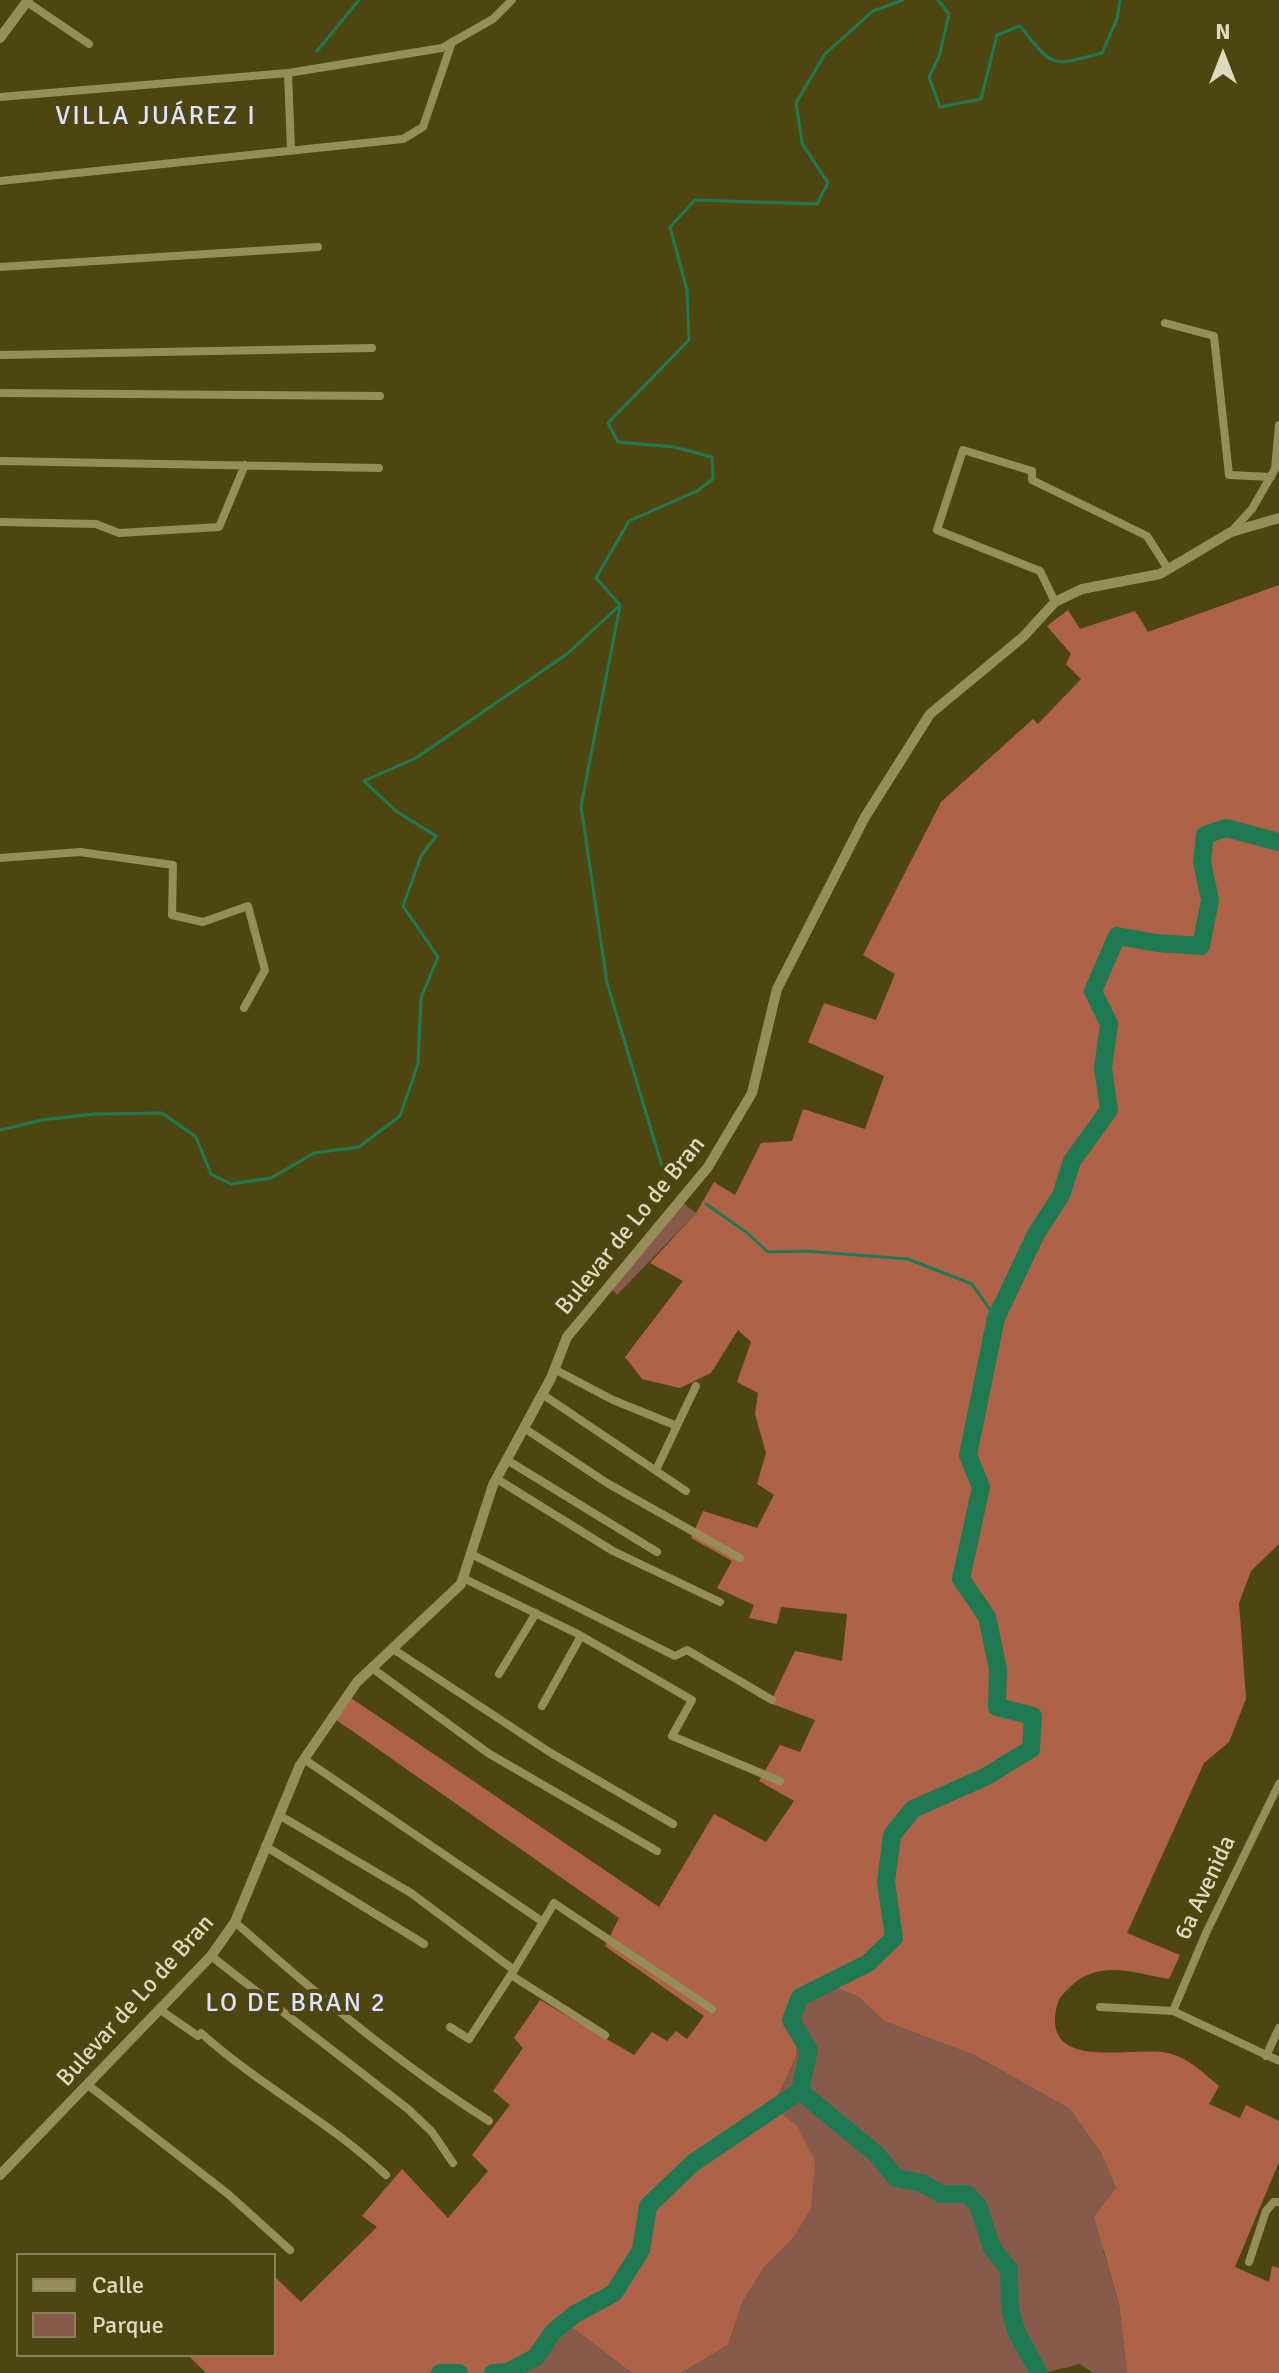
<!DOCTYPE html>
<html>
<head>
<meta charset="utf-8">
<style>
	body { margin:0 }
	#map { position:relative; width:1279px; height:2373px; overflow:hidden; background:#4e4611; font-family:Signika,sans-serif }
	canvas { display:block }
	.legend { position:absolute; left:16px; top:2253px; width:260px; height:104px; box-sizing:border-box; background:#4e4611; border:2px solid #888157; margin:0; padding:10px 14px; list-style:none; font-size:24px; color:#dedac0 }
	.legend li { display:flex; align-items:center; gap:16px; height:40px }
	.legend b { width:40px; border:2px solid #888157 }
	.north { position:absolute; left:1183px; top:16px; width:80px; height:80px; -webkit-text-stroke:6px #4e4611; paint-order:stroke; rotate:0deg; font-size:22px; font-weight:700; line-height:32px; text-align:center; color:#dedac0 }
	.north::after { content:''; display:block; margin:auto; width:28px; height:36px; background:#dedac0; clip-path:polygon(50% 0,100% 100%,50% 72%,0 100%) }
</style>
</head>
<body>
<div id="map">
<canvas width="1279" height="2373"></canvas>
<ul class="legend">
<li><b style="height:10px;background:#968d58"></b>Calle</li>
<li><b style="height:22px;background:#875b4c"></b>Parque</li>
</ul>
<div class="north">N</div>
</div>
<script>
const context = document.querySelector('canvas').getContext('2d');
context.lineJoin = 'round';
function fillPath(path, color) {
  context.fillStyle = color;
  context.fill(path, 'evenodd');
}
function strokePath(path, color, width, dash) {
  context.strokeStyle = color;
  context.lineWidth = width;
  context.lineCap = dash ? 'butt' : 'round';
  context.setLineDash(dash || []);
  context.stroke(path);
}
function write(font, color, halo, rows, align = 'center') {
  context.font = font + ' Signika,sans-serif';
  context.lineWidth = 8;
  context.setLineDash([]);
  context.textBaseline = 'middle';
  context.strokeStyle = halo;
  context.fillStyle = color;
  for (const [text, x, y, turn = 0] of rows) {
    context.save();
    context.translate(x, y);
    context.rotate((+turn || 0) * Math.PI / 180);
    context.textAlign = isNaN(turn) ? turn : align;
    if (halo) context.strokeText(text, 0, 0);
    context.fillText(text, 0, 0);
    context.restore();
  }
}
const green = new Path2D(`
	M676 1198 696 1213 617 1295 606 1283Z
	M821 1981 859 1997 884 2021 974 2055 1070 2109 1101 2153 1116 2188 1103 2250 1119 2304 1127 2373H1093L1080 2364 1044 2373H681L728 2345 743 2301 765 2266 793 2238 797 2126 773 2106 796 2057 798 2005Z
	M573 2328 632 2373H518Z`);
const forest = new Path2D(`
	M1279 585V1544L1251 1571 1239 1603 1246 1699 1229 1742 1204 1763 1127 1933 1180 1955 1169 1979C1133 1973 1101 1959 1071 1986 1064 1993 1060 1996 1057 2005 1040 2074 1133 2045 1168 2053 1189 2058 1203 2073 1219 2086L1209 2104 1240 2118 1246 2105 1279 2121V2162L1235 2267 1269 2282 1272 2266 1279 2268V2373H1127L1119 2304 1094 2217 1116 2188 1101 2153 1070 2109 974 2055 884 2021 859 1997 821 1981 798 2005 796 2057 773 2106 797 2126 815 2161 811 2208 793 2238 765 2266 743 2301 728 2345 681 2373H632L573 2328 518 2373H206L188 2355H274V2276L301 2302 377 2227 362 2216 402 2169 448 2218 488 2171 472 2155 510 2105 493 2091 523 2048 514 2038 540 2000 634 2055 652 2032 667 2041 676 2031 687 2039 704 2016 605 1946 619 1918 335 1719 351 1698 659 1907 714 1814 766 1842 794 1801 759 1781 780 1745 800 1752 815 1720 770 1703 795 1651 842 1661 847 1614 781 1607 777 1624 749 1618 754 1605 717 1588 732 1561 691 1538 703 1511 757 1528 774 1495 757 1484 766 1453 755 1414 758 1393 737 1382 751 1342 738 1330 711 1373 680 1388 642 1379 625 1357 683 1281 650 1263 696 1213 714 1182 735 1195 761 1143 792 1141 803 1109 865 1129 884 1076 808 1042 824 1003 876 1020 895 974 863 955 941 802 1033 719 1038 724 1081 679 1066 664 1071 654 1047 626 1068 610 1080 629 1135 611 1148 632Z`);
const stream = new Path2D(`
	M938 0 949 14 939 57 929 77 940 107 981 99 997 35 1020 26C1054 68 1049 67 1102 53L1117 19 1120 0
	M317 51 359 0
	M620 606 581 806 607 983 665 1176
	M0 1130 42 1120 94 1114 162 1113 196 1137 211 1174 231 1184 271 1178 314 1153 359 1147 400 1116 418 1064 421 998 438 957 403 906 421 856 436 836 396 811 364 781 416 758 567 654 620 605 596 578 629 521 697 491 713 479 712 457 674 447 618 442 608 423 689 340 687 290 670 227 695 200 817 204 828 183 802 143 796 103 825 54 873 11 903 0
	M706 1204 746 1232 768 1252 806 1251 908 1259 972 1284 996 1318`);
const river = new Path2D(`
	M440 2373H459
	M493 2373 508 2372 536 2357 553 2332 575 2314 614 2293 641 2250 648 2206 693 2163 800 2091
	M1039 2373 1017 2333 1010 2309 1009 2269 992 2248 978 2205 967 2194H941L922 2183 896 2178 876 2154 800 2091 809 2050 791 2020 800 1997 868 1963 894 1938 886 1882 892 1835 913 1809 985 1777 1031 1749 1033 1716 997 1707 998 1669 987 1617 961 1579 981 1487 968 1455 996 1318 1036 1234 1061 1195 1072 1161 1109 1110 1103 1068 1109 1024 1093 991 1117 936 1157 943 1201 946 1210 900 1202 862 1205 835 1226 828 1279 842`);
const minor = new Path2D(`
	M27 2 89 44
	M288 73 291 150
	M0 97 288 73 442 48 493 19 512 0
	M0 181 403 139 423 127 452 42
	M0 267 318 247
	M1165 323 1214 336 1229 475 1271 477
	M0 355 372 348
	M0 393 380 396
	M0 461 379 468
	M0 522 96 524 119 533 219 527 245 465
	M1231 532 1252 509 1275 469 1279 425
	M1055 602 1040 571 937 530 963 450 1032 471V480L1147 536 1168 569
	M0 858 80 852 173 865 172 915 203 922 248 906 265 970 244 1008
	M554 1369 613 1400 677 1426
	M542 1394 686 1491
	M524 1428 607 1483 740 1558
	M507 1460 657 1552
	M656 1470 696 1386
	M497 1479 613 1551 720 1602
	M471 1554 675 1656 687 1650 772 1700
	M463 1578 576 1633 692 1700 672 1736 780 1781
	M393 1649 551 1753 673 1824
	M372 1668 488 1753 657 1851
	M499 1674 536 1613
	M542 1706 581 1636
	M304 1759 543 1922 514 1970
	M279 1815 411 1893 514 1970 469 2039 450 2027
	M265 1846 424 1944
	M235 1922C315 1993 399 2064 489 2121
	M543 1922 554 1903 712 2009
	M211 1956 408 2109 432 2132 453 2163
	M511 1975 605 2035
	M1100 2007 1173 2011 1279 2061
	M159 2009 198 2036 201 2033C259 2085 330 2122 386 2175
	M1173 2011 1206 1933 1279 1784
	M1266 2056 1279 2028
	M88 2085 228 2194 290 2250
	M1249 2262 1266 2211 1274 2202H1279`);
const tertiary = new Path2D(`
	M0 38 28 0
	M0 2175 211 1956 235 1922 300 1765 357 1682 461 1584 493 1485 551 1378 567 1337 708 1167 752 1093 777 989 865 817 930 714 1023 637 1055 602 1082 589 1160 574 1231 532 1279 518`);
const streetNames = [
	["Bulevar de Lo de Bran",631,1226,-51],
	["6a Avenida",1206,1888,-65],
	["Bulevar de Lo de Bran",136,2001,-48]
];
const neighbourhoodNames = [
	["VILLA JUÁREZ I",156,117],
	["LO DE BRAN 2",296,2004]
];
fillPath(green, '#875b4c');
fillPath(forest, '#ae6349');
strokePath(stream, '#1f7952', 3);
strokePath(river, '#1f7952', 18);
strokePath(minor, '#968d58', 8);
strokePath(tertiary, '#968d58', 10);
write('24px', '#dedac0', '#4e4611', streetNames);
context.letterSpacing = '2px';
write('26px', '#dee1ff', '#4e4611', neighbourhoodNames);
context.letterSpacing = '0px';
</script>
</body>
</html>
